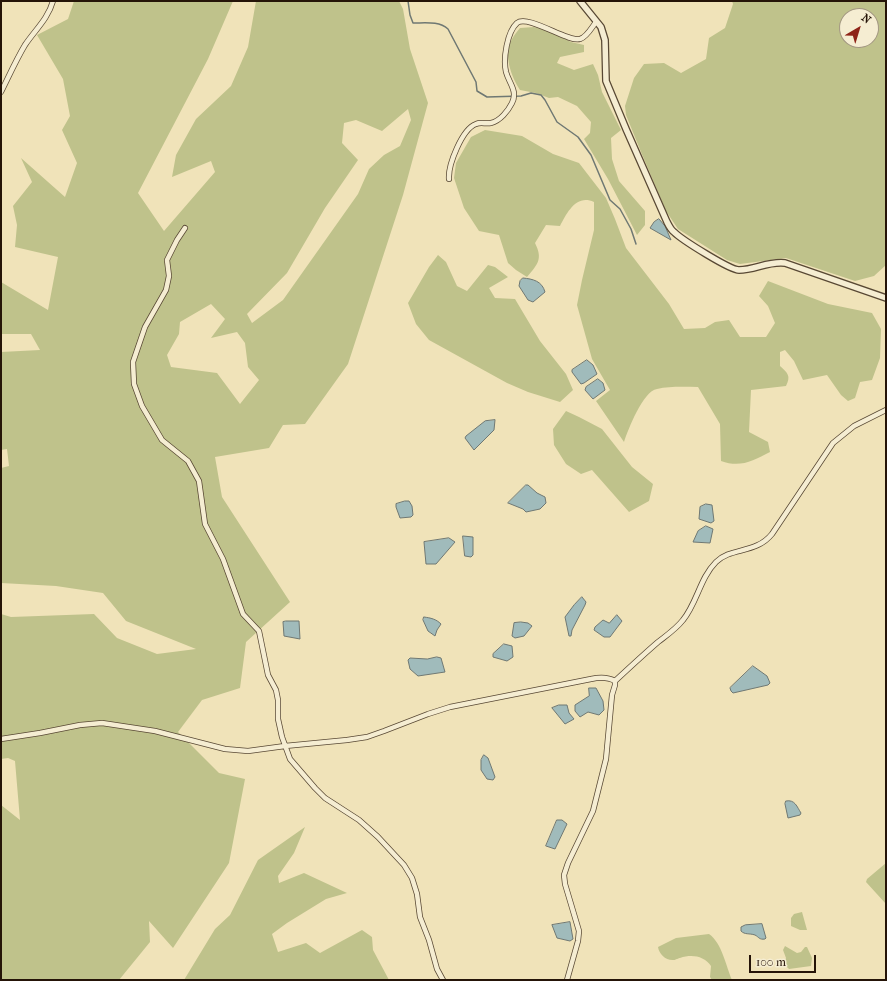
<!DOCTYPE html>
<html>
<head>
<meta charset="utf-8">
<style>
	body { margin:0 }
	#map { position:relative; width:887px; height:981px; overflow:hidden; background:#f0e3b9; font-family:"IM FELL French Canon",serif }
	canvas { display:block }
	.frame { position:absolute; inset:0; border:2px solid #251408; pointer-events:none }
	.north { position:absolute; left:839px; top:8px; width:40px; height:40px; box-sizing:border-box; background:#f5edd2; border:1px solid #a29681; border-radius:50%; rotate:38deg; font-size:11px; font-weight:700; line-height:16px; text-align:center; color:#251408 }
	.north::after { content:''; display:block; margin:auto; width:14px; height:18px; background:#8f2418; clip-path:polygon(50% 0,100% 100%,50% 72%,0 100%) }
	.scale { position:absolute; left:749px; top:955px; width:67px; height:18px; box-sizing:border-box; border:2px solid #251408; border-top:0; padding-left:5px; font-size:12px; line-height:14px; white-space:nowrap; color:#251408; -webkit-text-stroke:3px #f5edd2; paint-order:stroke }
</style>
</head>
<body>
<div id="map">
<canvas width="887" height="981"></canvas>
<div class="frame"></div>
<div class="north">N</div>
<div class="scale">100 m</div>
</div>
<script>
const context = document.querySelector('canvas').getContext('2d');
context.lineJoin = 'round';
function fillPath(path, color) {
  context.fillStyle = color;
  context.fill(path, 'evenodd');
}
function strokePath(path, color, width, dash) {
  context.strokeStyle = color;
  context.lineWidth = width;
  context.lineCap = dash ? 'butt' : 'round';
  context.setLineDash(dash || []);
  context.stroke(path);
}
const green = new Path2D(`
	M74 1H233L208 59 138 193 164 231 215 172 211 161 172 177 176 155 196 119 231 86 248 47 256 1H399L403 9 410 49 428 103 403 195 348 364 305 424 283 425 269 448 215 457 222 497 290 602 246 642 240 688 202 700 178 732 219 773 245 779 229 863 173 948 149 921 150 942 119 980H1V805L20 820 15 761 8 758 1 759V614L11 617 94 614 117 638 157 654 196 649 126 621 103 593 56 586 1 583V468L9 466 7 449 1 450V352L40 350 31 334H1V282L48 310 58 257 15 247 17 225 13 206 32 182 21 158 65 197 77 163 62 130 70 116 63 79 37 35 68 19ZM408 109 411 120 400 146 384 155 369 169 358 194 283 300 252 323 247 314 287 273 325 208 358 160 342 143 344 123 356 120 382 131ZM211 304 225 319 211 338 237 332 245 343 248 367 259 380 240 404 217 373 171 367 167 355 179 334 180 322Z
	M732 1H886V265L874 276 855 281 786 258 740 264 727 260 678 229 666 211 641 152 626 115 625 106 634 78 644 64 664 63 681 73 706 59 709 38 725 28 733 4ZM847 16H871V40H847Z
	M534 27 554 33 571 42 584 45V52L560 57 557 63 574 70 593 64 598 75 602 92 621 130 611 138 612 159 619 181 645 211V225L637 235 608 179 584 139 590 133 591 122 577 106 558 97 549 98 536 93 520 90C511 76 503 55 512 39 514 35 517 32 520 28Z
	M485 130 522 136 553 154 579 163 606 198 615 219 626 248 669 304 684 329 705 328 715 322 729 320 740 337H766L775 323 768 306 759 296 768 281 828 304 872 313 881 329 880 358 872 380 860 382 855 398 848 401 841 395 827 375 803 380 794 361 785 350 780 352V366C788 373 791 376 786 386L751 390 749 432 768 442 770 452C753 461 740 468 721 461L720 424 698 387C685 387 670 386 657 389 643 391 628 430 624 442L596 401 610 390 592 359 577 305 582 280 594 230V202C576 194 567 213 560 226L546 225 535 243C543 259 538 264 527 277L516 270 508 263 499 235 479 231 464 208 454 178 456 163 471 137Z
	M438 255 446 262 457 286 467 291 488 265 495 267 508 277 489 288 495 298 515 299 540 341 566 374 573 390 560 402 528 392 507 383 429 340 416 324 408 303 429 267Z
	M566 411 579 417 602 429 632 467 653 484 649 501 629 512 592 470 581 474 566 464 554 445 553 429Z
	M305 827 294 853 278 876 279 883 304 873 347 893 326 899 287 923 272 934 278 952 306 943 320 953 362 930 372 937 373 950 389 980H184L215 929 230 915 258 860Z
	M886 863V904L866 882 867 879Z
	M802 912 807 930H800L791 926V918L794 914Z
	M709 934C722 943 726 966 732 980H712L710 977 711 966C704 956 692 954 680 958 679 958 675 960 674 960 666 961 659 954 658 947L676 938Z
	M785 946 797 953 801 952 805 947H807L812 958 811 966 789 969 784 964 786 958 783 950Z`);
const water = new Path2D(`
	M659 219 665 226 671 240 650 228 654 222Z
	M523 278C533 279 542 281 545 292L533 302 528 300 519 286 520 281Z
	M587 360 593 365 597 374 584 383 581 384 572 372V370Z
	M598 379 603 383 605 390 593 399 585 390 586 387Z
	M495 420 494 430 474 450 465 438 466 436 485 421Z
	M526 485H528L537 493 545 497 546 503 540 509 526 512 523 509 508 503Z
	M405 501H409L412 506 413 515 411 517 400 518 396 507V504Z
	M706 504 712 505 714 521 711 523 699 519 700 507Z
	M706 526 713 529 710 543 693 542 698 531Z
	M463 536 473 537V555L471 557 465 556Z
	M449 538 455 542 436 564H426L424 542Z
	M582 597 586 602 585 605 572 630 571 636H569L565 617 574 605Z
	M617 615 622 621 610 637H604L594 630 595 627 603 620 609 623Z
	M424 617C431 618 436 619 441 624L437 630 435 636 428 631 423 620Z
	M286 621H299L300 639 284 636 283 622Z
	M521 622 528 623 532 626 524 636 515 638 512 636 514 623Z
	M504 644 512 646 513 657 507 661 493 657V654Z
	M437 657 441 658 445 672 418 676 410 669 408 660 410 658 427 659Z
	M753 666 767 676 770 683 768 685 733 693 731 691 730 688Z
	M589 688H596L603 701 604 710 599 715 588 712 580 717 575 711V705L589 696Z
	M559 705H567L569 713 574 719 565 724 552 708Z
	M484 755 488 758 495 777 493 780 487 779 481 770V760Z
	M786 801C795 799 797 807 801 813L800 815 788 818 785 804Z
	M557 820H562L567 824 555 849 546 846Z
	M570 922 573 939 570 941 557 938 552 925Z
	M762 924 766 938 765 939C759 940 759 937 755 935 749 933 745 935 741 931V927L745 925Z`);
const stream = new Path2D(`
	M408 1 410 15 413 23C426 23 439 21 448 29L476 82 477 91 487 97 521 96 531 93 541 95 545 100 557 122 578 137 591 155 610 200 620 209 631 229 636 244`);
const minor = new Path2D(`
	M1 92C9 76 16 60 25 45 35 30 48 19 53 1
	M449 179C448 165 462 129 476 124 480 122 486 124 491 123 500 121 508 111 512 103 518 91 509 83 506 72 503 59 507 32 517 23 528 14 569 43 580 39 587 37 592 27 596 22
	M185 228 177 240 167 260 169 276 166 290 145 327 133 362 134 384 142 406 162 440 188 461 199 481 205 524 223 559 243 614 259 631 268 675 276 690 278 700V719L282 737 290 759 315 788 325 798 359 820 378 837 404 865 412 878 417 894 420 917 429 940 437 969 443 980
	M1 739 40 733 80 725 102 723 155 731 225 749 248 751 285 746 347 740 367 737 384 731 428 714 450 707 591 679C600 677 608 677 615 681
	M567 980 578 941 579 931 565 884 564 875 568 863 593 811 606 759 612 695 615 685V681C629 668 643 655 658 642 667 635 676 629 683 620 697 603 700 578 716 562 731 547 756 554 772 534L833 443 854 426 886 410`);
const tertiary = new Path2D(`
	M580 1 601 27 605 40 606 81 626 129 667 222C669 226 671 230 674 232 682 240 730 270 739 270 755 270 768 261 785 263L886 298`);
fillPath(green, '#bfc28b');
fillPath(water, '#a0bbbb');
strokePath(water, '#6f7873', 1);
strokePath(stream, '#6f7873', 1.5);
strokePath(minor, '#584834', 6);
strokePath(tertiary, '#584834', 8);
strokePath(minor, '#f5edd2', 4.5);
strokePath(tertiary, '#f5edd2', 5.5);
</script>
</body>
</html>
